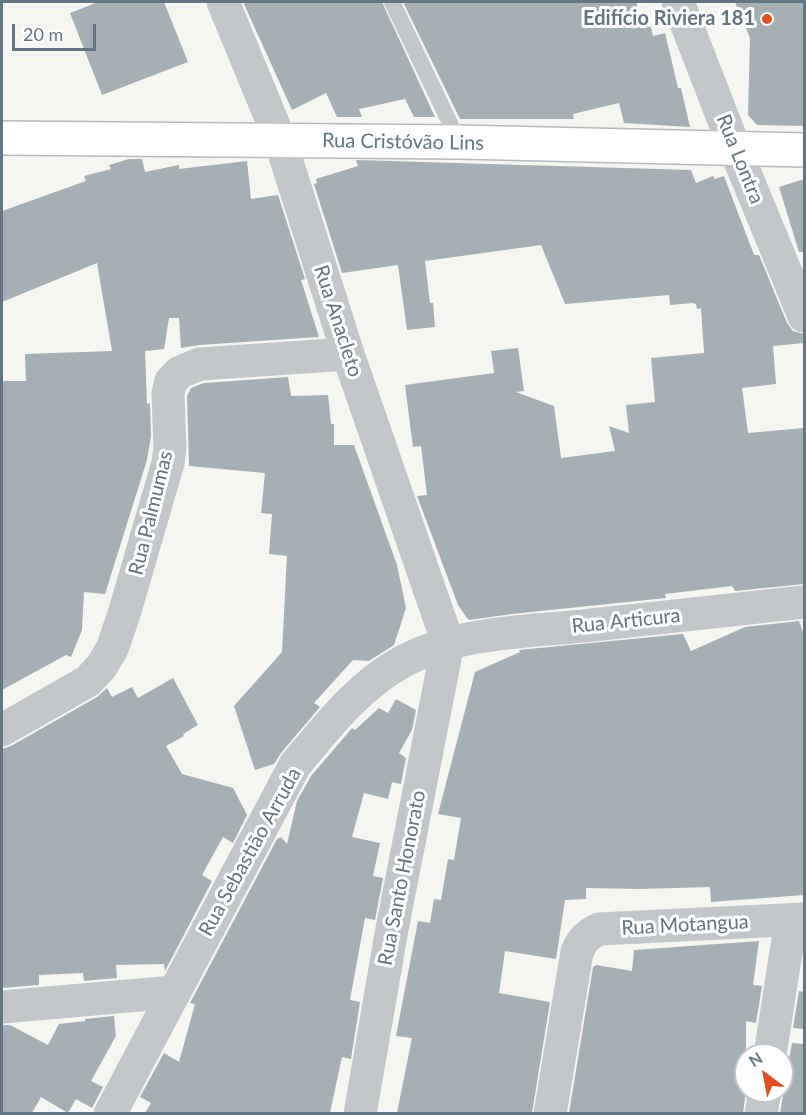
<!DOCTYPE html>
<html>
<head>
<meta charset="utf-8">
<style>
	body { margin:0 }
	#map { position:relative; width:806px; height:1115px; overflow:hidden; background:#f5f5f1; font-family:Lato,sans-serif }
	canvas { display:block }
	.frame { position:absolute; inset:0; border:3px solid #637582; pointer-events:none }
	.north { position:absolute; left:734px; top:1043px; width:60px; height:60px; box-sizing:border-box; background:#fff; border:2px solid #c1c8cd; border-radius:50%; rotate:328deg; font-size:16px; font-weight:700; line-height:24px; text-align:center; color:#637582 }
	.north::after { content:''; display:block; margin:auto; width:21px; height:27px; background:#e44d21; clip-path:polygon(50% 0,100% 100%,50% 72%,0 100%) }
	.scale { position:absolute; left:12px; top:24px; width:84px; height:27px; box-sizing:border-box; border:3px solid #637582; border-top:0; padding-left:8px; font-size:18px; line-height:21px; white-space:nowrap; color:#637582; -webkit-text-stroke:4px #fff; paint-order:stroke }
</style>
</head>
<body>
<div id="map">
<canvas width="806" height="1115"></canvas>
<div class="frame"></div>
<div class="north">N</div>
<div class="scale">20 m</div>
</div>
<script>
const context = document.querySelector('canvas').getContext('2d');
context.lineJoin = 'round';
function fillPath(path, color) {
  context.fillStyle = color;
  context.fill(path, 'evenodd');
}
function strokePath(path, color, width, dash) {
  context.strokeStyle = color;
  context.lineWidth = width;
  context.lineCap = dash ? 'butt' : 'round';
  context.setLineDash(dash || []);
  context.stroke(path);
}
function write(font, color, halo, rows, align = 'center') {
  context.font = font + ' Lato,sans-serif';
  context.lineWidth = 6;
  context.setLineDash([]);
  context.textBaseline = 'middle';
  context.strokeStyle = halo;
  context.fillStyle = color;
  for (const [text, x, y, turn = 0] of rows) {
    context.save();
    context.translate(x, y);
    context.rotate((+turn || 0) * Math.PI / 180);
    context.textAlign = isNaN(turn) ? turn : align;
    if (halo) context.strokeText(text, 0, 0);
    context.fillText(text, 0, 0);
    context.restore();
  }
}
const building = new Path2D(`
	M98 2H164L188 62 102 95 70 13Z
	M243 2H382L435 117H414L405 99 359 109 362 117H337L326 93 292 110Z
	M403 2H637V27H651L653 36 665 33 678 88H681L690 127 624 123 619 103 573 114 574 119H460Z
	M735 2H804V126L757 125 748 115 750 38Z
	M129 159H142L145 172 179 165V169L247 161 251 199 278 195 305 279 301 280 319 337 199 345 181 348 179 318H169L164 349 145 351 147 404 150 403 151 436 147 460 105 594 84 592 82 630 71 657 66 655 2 690V381H26L25 354 112 351 97 263 2 302V211L86 181 84 176 111 169 109 165Z
	M356 160 691 170 696 183 713 176 715 179 724 176 754 255H759L787 323 793 331 804 334V343L773 346 776 384 742 388 748 433 804 428V584L735 591 732 586 665 594 666 598 512 614 469 620 467 618 458 605 417 496 427 495 421 446 413 447 405 385 494 373 491 351 518 348 524 391 516 392 554 406 561 458 615 451 609 426 629 433 626 405 655 402 651 358 704 353 701 308 697 309 696 304 693 303 670 305 669 295 565 304 541 245 425 261 430 303H433L435 327 407 330 398 265 342 273 314 184 317 183 316 179 358 166Z
	M804 179V252H799L779 187Z
	M288 377 291 396 328 395 331 424H334V445H354L397 565 406 608 394 645 369 661 353 660 314 703 320 707 281 753 274 764 255 770 234 706 282 652 287 556 269 554 272 514 261 513 265 473 189 466 187 396 191 388 204 383Z
	M799 621 804 635V895L711 902 710 887 639 889 586 888V899L565 900 556 959 505 951 499 993 550 1002 532 1113H397L412 1038 396 1036 418 921 430 923 434 899 441 900 448 859 454 860 461 818 438 814 475 672 520 652 519 650 683 634 691 651 745 627Z
	M173 678 198 725 183 734 184 736 166 746 182 774 233 788 247 815 233 843 223 837 202 875 212 881 165 971 164 964 116 965 117 978 84 981 83 973 39 975V985L2 988V749L11 746 97 697 107 688 112 697 132 687 138 698Z
	M396 699 416 710 412 730 399 753 406 758 401 784 392 782 388 799 364 793 352 837 380 843 373 876 383 878 375 920 365 918 350 1000 360 1002 351 1059 342 1057 330 1113H145L151 1103 140 1097 164 1053 179 1062 195 1004 190 1003 277 839 281 837 287 844 297 801 311 776 352 728 355 730 379 708 388 713Z
	M759 941 753 985 762 986 756 1023 746 1021V1091L743 1113H569L593 967 596 965 632 971 634 950Z
	M799 991 804 992V1029L793 1028Z
	M114 1016 116 1036 91 1081 103 1087 92 1108 76 1099 68 1113 41 1097 32 1113H2V1025H10L48 1045 59 1024 85 1021V1019Z
	M792 1043 804 1044V1113H780Z`);
const lane = new Path2D(`
	M392 2 459 142`);
const street = new Path2D(`
	M223 2 280 140 348 354 448 643 392 929 360 1114
	M678 2 735 149 804 316
	M2 730 88 681 101 667 112 649 124 614 168 463 170 448 168 394 171 381 180 372 200 364 348 354
	M2 1007 174 992
	M770 1055 791 920
	M110 1114 295 765C327 727 358 686 402 662 457 632 523 632 583 626 657 618 731 610 804 602
	M550 1114 577 952C582 940 587 935 599 929L804 919
	M761 1114 765 1091`);
const secondary = new Path2D(`
	M2 138 459 142 804 150`);
const markers = [
	[767,19,6,"#e44d21"]
];
const poiNames = [
	["Edifício Riviera 181",755,19]
];
const streetNames = [
	["Rua Cristóvão Lins",403,142,1],
	["Rua Lontra",740,159,68],
	["Rua Anacleto",338,321,72],
	["Rua Palmumas",151,513,-76],
	["Rua Articura",626,621,-6],
	["Rua Sebastião Arruda",250,852,-61],
	["Rua Santo Honorato",402,878,-79],
	["Rua Motangua",685,925,-3]
];
fillPath(building, '#a6afb4');
strokePath(secondary, '#b4babe', 36);
strokePath(lane, '#c2c6c9', 16);
strokePath(street, '#c2c6c9', 33);
strokePath(secondary, '#fff', 33);
for (const [x, y, r, color] of markers) {
  const dot = new Path2D();
  dot.arc(x, y, r, 0, 2 * Math.PI);
  context.fillStyle = color;
  context.fill(dot);
  strokePath(dot, '#fff', 2);
}
write('bold 20px', '#637582', '#fff', poiNames, 'right');
write('20px', '#637582', '#fff', streetNames);
</script>
</body>
</html>
